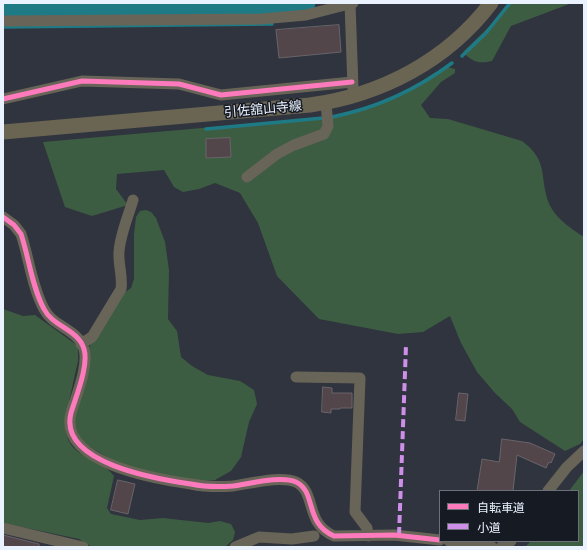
<!DOCTYPE html>
<html>
<head>
<meta charset="utf-8">
<style>
	body { margin:0 }
	#map { position:relative; width:587px; height:550px; overflow:hidden; background:#2f343f; font-family:Ubuntu,"Noto Sans JP",sans-serif }
	canvas { display:block }
	.frame { position:absolute; inset:0; border:4px solid #ebf2ff; pointer-events:none }
	.legend { position:absolute; left:439px; top:490px; width:140px; height:52px; box-sizing:border-box; background:#151a23; border:1px solid #6b707b; margin:0; padding:5px 7px; list-style:none; font-size:12px; color:#ebf2ff }
	.legend li { display:flex; align-items:center; gap:8px; height:20px }
	.legend b { width:20px; border:1px solid #6b707b }
</style>
</head>
<body>
<div id="map">
<canvas width="587" height="550"></canvas>
<div class="frame"></div>
<ul class="legend">
<li><b style="height:5px;background:#fd7abc"></b>自転車道</li>
<li><b style="height:5px;background:#ce8fe9"></b>小道</li>
</ul>
</div>
<script>
const context = document.querySelector('canvas').getContext('2d');
context.lineJoin = 'round';
function fillPath(path, color) {
  context.fillStyle = color;
  context.fill(path, 'evenodd');
}
function strokePath(path, color, width, dash) {
  context.strokeStyle = color;
  context.lineWidth = width;
  context.lineCap = dash ? 'butt' : 'round';
  context.setLineDash(dash || []);
  context.stroke(path);
}
function write(font, color, halo, rows, align = 'center') {
  context.font = font + ' Ubuntu,"Noto Sans JP",sans-serif';
  context.lineWidth = 3;
  context.setLineDash([]);
  context.textBaseline = 'middle';
  context.strokeStyle = halo;
  context.fillStyle = color;
  for (const [text, x, y, turn = 0] of rows) {
    context.save();
    context.translate(x, y);
    context.rotate((+turn || 0) * Math.PI / 180);
    context.textAlign = isNaN(turn) ? turn : align;
    if (halo) context.strokeText(text, 0, 0);
    context.fillText(text, 0, 0);
    context.restore();
  }
}
const green = new Path2D(`
	M508 3H572L511 26 492 61C479 64 472 62 463 52L497 19Z
	M447 67 455 69V73L441 82 421 105 430 118 448 119 522 141C547 160 540 172 547 198 552 216 570 228 584 237V439L580 444 565 451 520 422 512 409 495 393 477 372 461 343 450 316 423 332 398 334 319 319 277 276 258 223 240 193 215 183 199 189 183 192 174 187 164 170 117 174 116 189 128 205 92 216 65 207 43 142 327 117C356 111 384 103 410 89 422 82 433 72 447 67Z
	M146 210 151 212 156 218 165 242 169 270 168 319 177 331 181 357 192 366 208 375 240 381 254 390 257 404 249 422 241 457 231 471 215 480 199 481 183 479 126 466 112 460 80 441 74 421 89 348 96 332 124 293 131 288 134 279V234L136 217 140 211Z
	M3 309 23 316 35 315 78 346V361L65 419C64 462 97 453 114 476L107 508 111 514 140 520 163 518 208 523 220 521 231 524 235 532 233 540 225 547H92L79 539 3 523Z
	M584 471V547H525L531 541H578V491H569Z`);
const stream = new Path2D(`
	M3 27 272 24
	M462 56 486 33 510 3
	M332 117C377 108 416 90 452 63
	M206 129 323 118`);
const river = new Path2D(`
	M3 10 260 7 305 3`);
const building = new Path2D(`
	M339 25 341 52 279 58 276 30Z
	M230 138 231 157 206 158V139Z
	M323 387 332 388V393H352V408H340V409H331V413L322 412Z
	M459 393 468 394 465 421 456 420Z
	M502 439 530 443 555 454 551 463 549 462 546 468 517 455 513 491H477L482 459 499 462Z
	M118 480 135 484 128 514 111 510Z
	M3 535 39 544V547H3Z`);
const street = new Path2D(`
	M350 3 353 88
	M3 21 261 19 306 15 353 3
	M3 99 82 81 179 84 221 95 352 82
	M247 177 277 154 294 145 324 134 328 126 326 103
	M3 217 14 225 21 234C29 258 32 287 44 309 53 327 78 329 84 349 89 366 76 396 71 413 58 463 156 479 191 484 205 487 219 487 233 486 249 484 281 475 296 482 317 492 304 523 334 536L394 535 440 540
	M81 344 92 337 121 289C123 276 118 265 119 252 120 235 128 217 133 200
	M296 377 360 378 355 512 367 528 368 536
	M548 491 567 467 584 451
	M3 528 83 547
	M449 541 492 547
	M235 547 259 537 292 539 314 536
	M501 547 511 541`);
const secondary = new Path2D(`
	M3 132 310 105C381 95 447 61 491 3`);
const quiet = new Path2D(`
	M399 535 406 345`);
const cycleway = new Path2D(`
	M3 99 82 81 179 84 221 95 352 82
	M3 217 14 225 21 234C29 258 32 287 44 309 53 327 78 329 84 349 89 366 76 396 71 413 58 463 156 479 191 484 205 487 219 487 233 486 249 484 281 475 296 482 317 492 304 523 334 536L394 535 440 540`);
const streetNames = [
	["引佐舘山寺線",263,109,-5]
];
fillPath(green, '#3d5d42');
strokePath(stream, '#1e7b86', 3.5);
strokePath(river, '#1e7b86', 21);
fillPath(building, '#53464b');
strokePath(building, '#686469', 1);
strokePath(street, '#686457', 11);
strokePath(secondary, '#6a6452', 15);
strokePath(quiet, '#ce8fe9', 4, [8, 4]);
strokePath(cycleway, '#fd7abc', 5);
write('13px', '#ebf2ff', '#151a23', streetNames);
</script>
</body>
</html>
